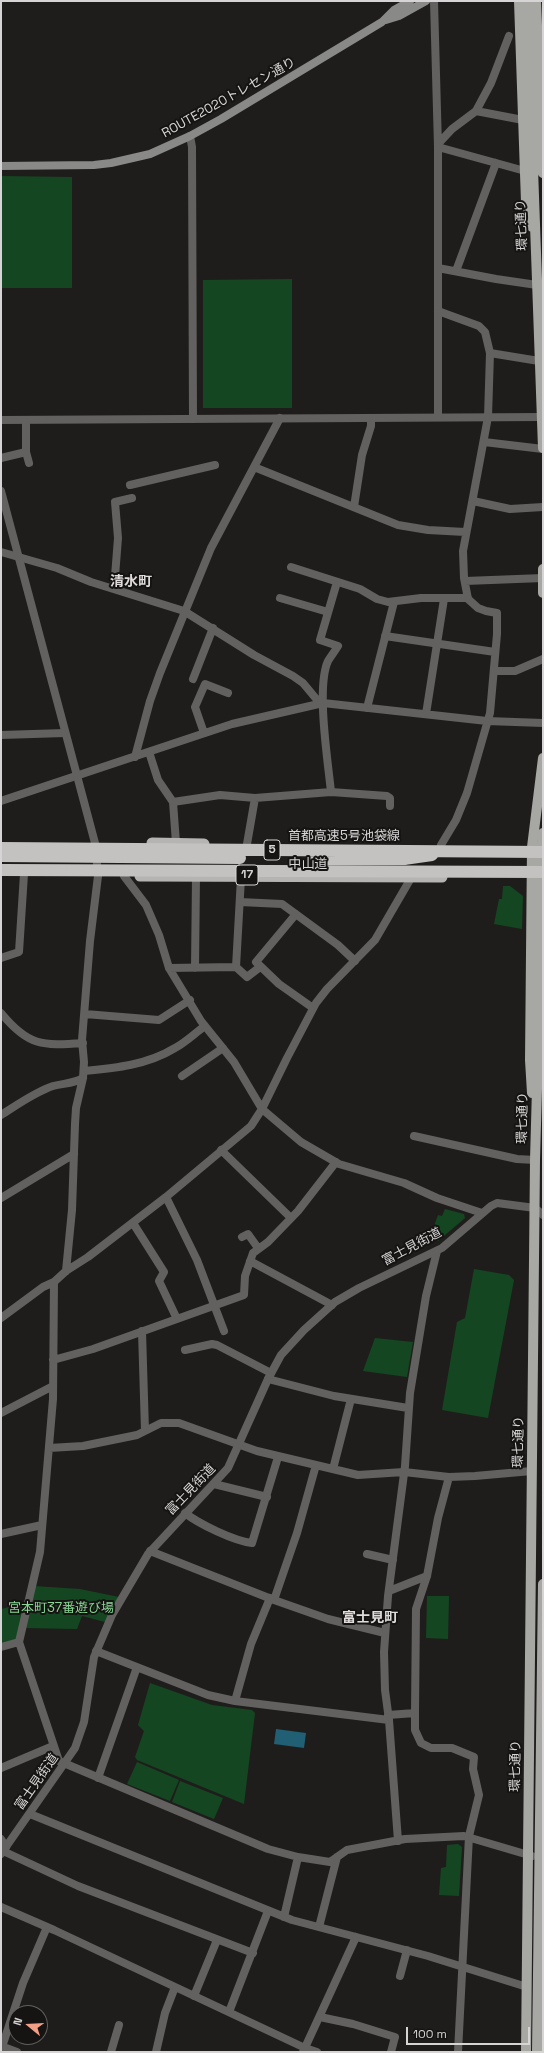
<!DOCTYPE html>
<html>
<head>
<meta charset="utf-8">
<style>
	body { margin:0 }
	#map { position:relative; width:544px; height:2053px; overflow:hidden; background:#1f1d1c; font-family:"Space Grotesk",sans-serif }
	canvas { display:block }
	.frame { position:absolute; inset:0; border:2px solid #d6d4d4; pointer-events:none }
	.north { position:absolute; left:8px; top:2005px; width:40px; height:40px; box-sizing:border-box; background:#161413; border:1px solid #636160; border-radius:50%; rotate:288deg; font-size:11px; font-weight:700; line-height:16px; text-align:center; color:#d6d4d4 }
	.north::after { content:''; display:block; margin:auto; width:14px; height:18px; background:#f39f85; clip-path:polygon(50% 0,100% 100%,50% 72%,0 100%) }
	.scale { position:absolute; left:406px; top:2027px; width:124px; height:18px; box-sizing:border-box; border:2px solid #d6d4d4; border-top:0; padding-left:5px; font-size:12px; line-height:14px; white-space:nowrap; color:#d6d4d4; -webkit-text-stroke:3px #161413; paint-order:stroke }
</style>
</head>
<body>
<div id="map">
<canvas width="544" height="2053"></canvas>
<div class="frame"></div>
<div class="north">N</div>
<div class="scale">100 m</div>
</div>
<script>
const context = document.querySelector('canvas').getContext('2d');
context.lineJoin = 'round';
function fillPath(path, color) {
  context.fillStyle = color;
  context.fill(path, 'evenodd');
}
function strokePath(path, color, width, dash) {
  context.strokeStyle = color;
  context.lineWidth = width;
  context.lineCap = dash ? 'butt' : 'round';
  context.setLineDash(dash || []);
  context.stroke(path);
}
function write(font, color, halo, rows, align = 'center') {
  context.font = font + ' "Space Grotesk","Noto Sans JP",sans-serif';
  context.lineWidth = 4;
  context.setLineDash([]);
  context.textBaseline = 'middle';
  context.strokeStyle = halo;
  context.fillStyle = color;
  for (const [text, x, y, turn = 0] of rows) {
    context.save();
    context.translate(x, y);
    context.rotate((+turn || 0) * Math.PI / 180);
    context.textAlign = isNaN(turn) ? turn : align;
    if (halo) context.strokeText(text, 0, 0);
    context.fillText(text, 0, 0);
    context.restore();
  }
}
const green = new Path2D(`
	M1 176 72 177V288H1Z
	M292 279V408H203V280Z
	M503 886H510L523 896 522 929 494 924 499 899H502Z
	M445 1209 464 1214 465 1218 438 1241 430 1237 438 1215 442 1216Z
	M474 1269 509 1275 514 1280 488 1418 442 1410 457 1322 465 1318Z
	M375 1338 413 1342 407 1377 363 1371Z
	M34 1586 80 1589 119 1597 105 1622 82 1616 77 1629 25 1628Z
	M427 1596H449L448 1639 426 1638Z
	M27 1603 19 1642 1 1646V1609Z
	M150 1683 212 1705 252 1710 255 1713 244 1804 137 1760 135 1757 144 1731 138 1725Z
	M137 1762 179 1780 170 1801 127 1784Z
	M180 1781 223 1798 214 1819 172 1802Z
	M458 1844 462 1847 459 1896 439 1895 441 1868 446 1867 447 1845Z`);
const water = new Path2D(`
	M276 1729 306 1733 304 1748 274 1744Z`);
const minor = new Path2D(`
	M434 1 438 147V417
	M476 111 523 120
	M190 136 192 147 193 419
	M438 144 452 129 476 111 491 83 509 36
	M438 147 525 171
	M438 268 496 279 537 285
	M456 271 496 163
	M438 311 479 326 485 332 490 353 488 417 463 551 464 578 468 599 478 608 486 611 497 613V634L490 713 467 793 456 820 441 845
	M490 353 539 361
	M26 420V452L29 463
	M484 442 543 449
	M1 458 26 452
	M254 467 398 525 428 530 465 532
	M130 485 215 465
	M473 501 510 509 543 507
	M354 507 362 455 371 426V418
	M1 552 57 568 91 582 184 611 254 655 293 676 303 683 318 701 323 703
	M291 567 360 589 377 599 388 602 421 598H468
	M465 581 543 578
	M114 589 118 538 115 502 132 498
	M280 598 328 612
	M385 636 495 652
	M494 671H515L543 659
	M193 679 213 628
	M367 708 394 602
	M426 714 444 599
	M204 733 195 707 205 684 228 693
	M1 735 65 733
	M149 752 158 780 173 802 220 795 255 798 331 792C328 762 316 687 328 661 331 656 335 651 338 646L320 640 337 582
	M135 757 150 701 160 673 211 548 280 418
	M331 792 387 796 390 798V806
	M1 801 232 724 323 703 487 721 543 723
	M173 802 176 843
	M247 844 255 798
	M124 876 146 905 159 935 169 968 201 1021 234 1062 262 1109 301 1142 339 1164 404 1183 437 1198 482 1213
	M240 902 282 904 338 945 355 961
	M296 914 256 962 279 984 313 1008
	M1 958 19 952 24 874
	M236 967 241 878
	M169 968 236 967 247 977 260 967
	M195 968 196 877
	M1 1013C28 1046 42 1046 83 1043
	M85 1014 159 1020 190 1000
	M84 1071C116 1068 147 1065 175 1048 186 1042 195 1033 205 1026
	M182 1076 223 1048
	M1 1115C17 1105 35 1092 53 1086 64 1083 73 1084 83 1078
	M414 1136 517 1159 535 1160
	M221 1150 291 1218
	M166 1197 197 1260 224 1331
	M1 1198 74 1154
	M133 1223 164 1272 159 1281 177 1319
	M242 1237 248 1234 258 1248
	M250 1261 332 1305
	M66 1271 72 1210 75 1124 76 1108 83 1078 84 1062 82 1040 90 941 98 876
	M54 1282 53 1399 40 1552 19 1642 59 1761 268 1849 298 1857 330 1862 347 1850 405 1839 464 1836 532 1856
	M1 1318 43 1287 54 1282 66 1271 88 1257 166 1197 251 1126 262 1109 287 1058 316 1003 327 989 375 940 411 878
	M142 1331 145 1431
	M185 1350 212 1344 217 1345 271 1373
	M53 1360 93 1349 244 1295 245 1276 253 1253 268 1242 298 1211 336 1162
	M268 1379 334 1396 408 1408
	M1 1413 53 1386
	M49 1448 83 1446 137 1435 161 1423H179L257 1451 358 1475 404 1472 449 1477 475 1476 532 1471
	M333 1469 351 1399
	M214 1484 267 1497
	M185 1513C199 1524 234 1541 252 1543L278 1457
	M1 1534 42 1525
	M150 1551 274 1600 297 1533 316 1465
	M367 1554 393 1560
	M389 1591 427 1576
	M274 1600 328 1619 385 1633
	M1 1647 19 1642
	M96 1651 208 1695 235 1701 389 1720
	M235 1701 251 1644 270 1598
	M415 1713V1730L421 1743 431 1748H452L474 1757 473 1769 479 1795 469 1836 458 2052
	M388 1715 415 1713 416 1609 427 1576 438 1518 449 1477
	M1 1768 53 1746
	M98 1778 137 1667
	M30 1814 292 1920 428 1956 527 1987
	M1 1839 6 1847
	M398 1841 389 1720 385 1690 384 1652 388 1596 405 1466 410 1393 426 1296 437 1251
	M3 1851 78 1886 253 1953
	M1 1907 54 1930 305 2048 317 2052
	M284 1917 298 1857
	M319 1927 337 1857
	M400 1976 407 1950
	M194 1996 217 1940
	M229 2012 268 1911
	M320 2017 353 2024 395 2037 391 2052
	M1 2046 17 2052
	M1 2050 23 1983 47 1927
	M111 2052 119 2025
	M156 2052 165 2013 175 1987
	M303 2052 356 1937`);
const tertiary = new Path2D(`
	M1 420 543 417
	M1 491 95 843 98 875
	M1 1854 75 1748 84 1722 94 1657 112 1615 148 1554 228 1468 268 1379 281 1355 304 1330 335 1302 359 1288 442 1248 491 1206 497 1203 535 1208 543 1215`);
const secondary = new Path2D(`
	M386 20 399 16 426 1
	M1 166 94 165 111 163 150 154 190 136 221 119 382 22 394 10 410 1`);
const primary = new Path2D(`
	M519 1 526 202 529 219 532 227
	M527 1 543 448
	M536 1 543 173
	M543 569V593
	M532 1093 530 1060 532 847 543 758
	M526 2052 535 1160 539 1016
	M537 2052 543 1584`);
const trunk = new Path2D(`
	M152 843 204 844
	M140 876 442 877`);
const motorway = new Path2D(`
	M404 859 432 855`);
const primaryBridge = new Path2D(`
	M539 1016 540 862 543 833`);
const motorwayBridge = new Path2D(`
	M1 848 543 852
	M1 856 240 858
	M314 859H404
	M1 870 543 872`);
const shields = [
	[272,850,16],
	[247,875,22]
];
const shieldNames = [
	["5",272,850],
	["17",247,875]
];
const streetNames = [
	["ROUTE2020トレセン通り",229,98,-29],
	["環七通り",522,225,-92],
	["首都高速5号池袋線",344,836],
	["中山道",308,864],
	["環七通り",523,1118,-89],
	["富士見街道",412,1247,-28],
	["環七通り",519,1442,-89],
	["富士見街道",191,1490,-46],
	["環七通り",516,1766,-89],
	["富士見街道",37,1782,-55]
];
const parkNames = [
	["宮本町37番遊び場",61,1608]
];
const neighbourhoodNames = [
	["清水町",131,582],
	["富士見町",370,1618]
];
fillPath(green, '#144721');
fillPath(water, '#205f74');
strokePath(minor, '#626160', 8);
strokePath(tertiary, '#626160', 8);
strokePath(secondary, '#898987', 8);
strokePath(primary, '#a7a7a4', 10);
strokePath(trunk, '#b5b4b2', 11);
strokePath(motorway, '#c3c2c0', 12);
strokePath(primaryBridge, '#a7a7a4', 10);
strokePath(motorwayBridge, '#c3c2c0', 12);
for (const [x, y, w] of shields) {
  const box = new Path2D();
  box.roundRect(x - w / 2, y - 10, w, 20, 3);
  context.fillStyle = '#161413';
  context.fill(box);
  strokePath(box, '#d6d4d4', 1);
}
write('bold 12px', '#d6d4d4', null, shieldNames);
write('13px', '#d6d4d4', '#161413', streetNames);
write('13px', '#87d695', '#161413', parkNames);
write('bold 14px', '#dfdcdb', '#161413', neighbourhoodNames);
</script>
</body>
</html>
